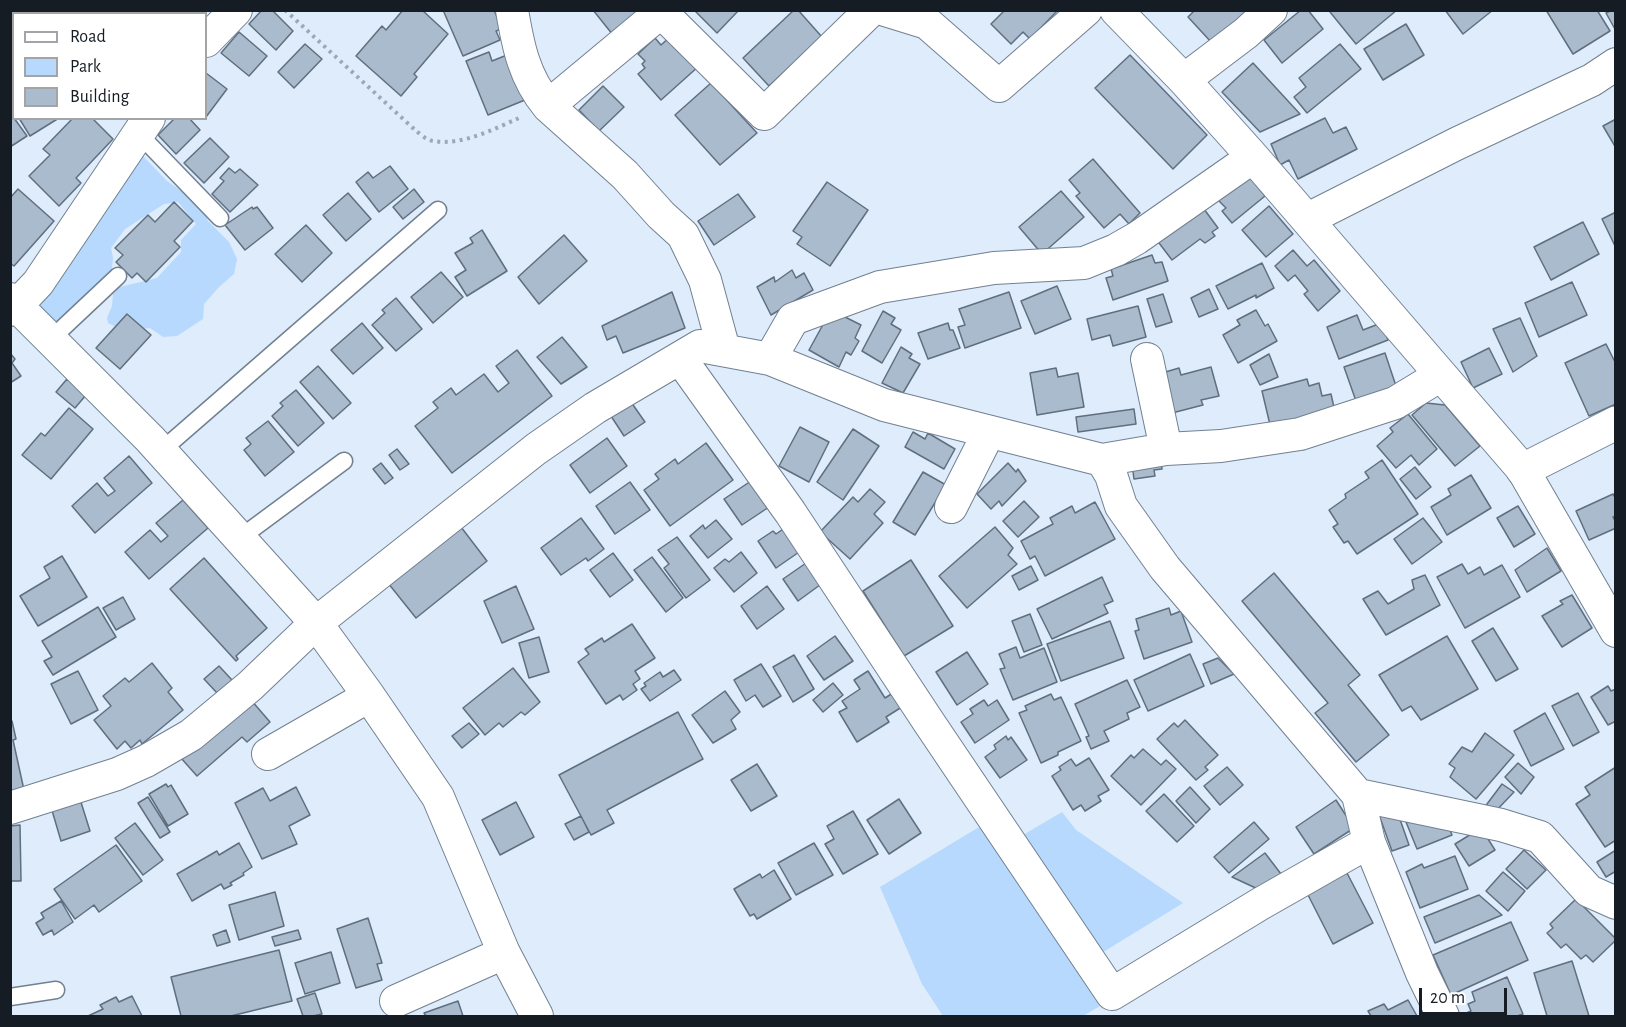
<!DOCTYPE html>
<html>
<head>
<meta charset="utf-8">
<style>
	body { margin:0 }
	#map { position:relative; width:1626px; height:1027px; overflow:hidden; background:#deecfb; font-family:"Alegreya Sans",sans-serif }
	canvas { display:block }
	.frame { position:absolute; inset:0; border:12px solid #161c23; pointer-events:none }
	.legend { position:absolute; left:12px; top:12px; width:195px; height:108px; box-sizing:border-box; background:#fff; border:2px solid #a2a4a7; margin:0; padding:8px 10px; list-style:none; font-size:18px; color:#161c23 }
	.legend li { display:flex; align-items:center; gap:12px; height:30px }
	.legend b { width:30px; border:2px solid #a2a4a7 }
	.scale { position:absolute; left:1419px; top:988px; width:88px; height:27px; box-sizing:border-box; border:3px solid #161c23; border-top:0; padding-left:8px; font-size:18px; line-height:21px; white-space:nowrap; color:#161c23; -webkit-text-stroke:4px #fff; paint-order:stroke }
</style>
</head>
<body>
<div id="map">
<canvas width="1626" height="1027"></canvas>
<div class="frame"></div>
<ul class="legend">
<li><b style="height:8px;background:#fff"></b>Road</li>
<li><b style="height:16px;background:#b6d9fd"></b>Park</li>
<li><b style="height:16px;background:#aabbcd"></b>Building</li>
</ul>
<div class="scale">20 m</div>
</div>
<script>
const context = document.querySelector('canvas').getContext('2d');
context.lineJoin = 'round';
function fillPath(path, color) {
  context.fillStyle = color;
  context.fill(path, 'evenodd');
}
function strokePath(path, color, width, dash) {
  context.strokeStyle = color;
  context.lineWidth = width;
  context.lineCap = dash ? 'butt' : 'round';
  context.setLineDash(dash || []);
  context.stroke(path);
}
const green = new Path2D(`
	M142 155 167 181 203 206 208 221 229 242 237 259 234 274 219 287 204 304 203 319 177 336 163 337 150 328 124 331 108 323 107 318 112 306 113 294 120 287 157 278 181 252V240L196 224 178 202 164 204 125 229 111 248 113 258 111 277 57 324 41 308 38 300Z
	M1062 812 1076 830 1183 903 1100 954 1023 835Z
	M984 824 1100 1006 1083 1016H943L922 984 880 887Z`);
const building = new Path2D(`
	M80 10H132L134 12 132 14H76Z
	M262 10H272L293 31 276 50 249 24Z
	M403 10H422L448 34 414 74 417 77 401 96 356 56 382 26 386 30Z
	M443 10H494L502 29 496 31 500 40 463 56Z
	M593 10H643L613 35Z
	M697 10H739L717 33 696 12Z
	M794 10H798L822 37 769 86 743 58Z
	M1005 10H1058L1030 39 1023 32 1011 44 991 24Z
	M1195 10H1248L1212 43 1188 17Z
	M1301 10H1308L1323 29 1282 63 1264 40Z
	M1332 10H1397L1356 44 1330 12Z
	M1445 10H1493L1463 34Z
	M1546 10H1597L1610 31 1573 54Z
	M1612 10H1616V31L1606 13Z
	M1406 24 1424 55 1383 80 1364 49Z
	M239 32 267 56 249 76 221 53Z
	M671 36 699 66 661 100 638 74 645 68 642 64 645 61 638 54 655 38 661 45Z
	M305 44 322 59 294 88 278 72Z
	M1340 44 1361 69 1307 113 1294 97 1306 87 1299 78Z
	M489 52 492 61 507 55 525 100 488 115 466 61Z
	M1130 55 1207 135 1173 169 1095 88Z
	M1253 63 1300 114 1260 132 1222 92Z
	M206 73 227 89 206 117Z
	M711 83 757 133 720 165 675 115Z
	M603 86 624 107 599 131 579 110Z
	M14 118 27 136 10 147V120Z
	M19 118H59L30 136Z
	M73 118H92L113 139 76 178 81 183 59 206 29 176 50 155 43 149Z
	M175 118H189L200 130 176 154 158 135Z
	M1325 118 1333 133 1346 127 1357 149 1298 179 1289 160 1280 165 1271 144Z
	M1616 119V148L1603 126Z
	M210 138 229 157 204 183 184 163Z
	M1093 159 1140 213 1129 224 1120 214 1104 228 1076 196 1080 193 1069 180Z
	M390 166 408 189 379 212 356 182 368 172 373 178Z
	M229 168 235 173 240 169 258 185 230 212 212 194 224 181 220 178Z
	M1248 175 1265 196 1232 223 1222 211 1226 208 1218 200Z
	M827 182 868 210 830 266 797 244 802 237 793 231Z
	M18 189 54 221 14 266 10 263V198Z
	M414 189 424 202 403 219 393 207Z
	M1061 191 1084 217 1042 254 1019 227Z
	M348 193 371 219 346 241 323 215Z
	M738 194 755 217 714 245 698 221Z
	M174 202 193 221 174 241 180 247 146 282 137 273 132 278 116 262 123 255 115 248 148 215 155 222Z
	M1201 205 1218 228 1212 232 1215 236 1205 243 1200 239 1172 260 1156 239Z
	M1269 206 1293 234 1266 257 1242 230Z
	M252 207 253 209 257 207 273 228 245 250 225 225Z
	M1616 212V246H1615L1602 219Z
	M1583 222 1599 254 1551 280 1534 247Z
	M306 225 332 253 302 282 275 254Z
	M482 230 507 271 467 296 455 277 466 270 455 253 473 243 470 238Z
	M564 235 587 261 539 304 518 277Z
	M1293 250 1307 266 1314 260 1340 291 1318 311 1304 294 1308 291 1295 275 1288 281 1275 266Z
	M1152 255 1155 263 1162 262 1168 281 1113 300 1106 278 1113 276 1111 269Z
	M1262 263 1274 288 1256 298V295L1228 309 1216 286Z
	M792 270 796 278 804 273 813 290 771 315 757 287 774 277 775 282Z
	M441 272 463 297 433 323 411 297Z
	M1572 282 1587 315 1539 337 1525 303Z
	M1057 286 1071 319 1035 334 1021 301Z
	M1209 289 1218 309 1199 317 1191 298Z
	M672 292 685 328 623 353 616 336 607 340 602 326Z
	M1009 292 1021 328 965 348 958 327 965 325 959 309Z
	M1163 294 1172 322 1156 327 1147 299Z
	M396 298 422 329 396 351 372 325 385 313 382 310Z
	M1138 306 1146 337 1113 346 1110 335 1092 340 1087 319Z
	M831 310 861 325 855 338 859 341 851 355 846 352 839 367 809 350Z
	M1256 310 1265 326 1268 324 1277 341 1238 363 1223 335 1240 325 1237 320Z
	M883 311 895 318 891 324 901 330 882 363 862 351Z
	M127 314 151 335 120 369 96 348Z
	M1357 315 1363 330 1381 323 1388 340 1339 359 1327 327Z
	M1520 318 1537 356 1513 372 1493 329Z
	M362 323 383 348 353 374 331 350Z
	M948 323 950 330H953L960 348 928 359 918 333Z
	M562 337 587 367 561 384 537 357Z
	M1606 344 1616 364V404L1589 416 1565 363Z
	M901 347 912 354 909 358 920 364 903 393 882 383Z
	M1489 348 1502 374 1473 388 1461 362Z
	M517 350 552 396 452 473 415 426 438 408 433 402 451 388 456 395 484 374 498 392 509 383 496 366Z
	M10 353 15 359 12 363 21 376 10 383Z
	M1385 353 1396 386 1356 401 1344 367Z
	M1269 354 1278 377 1260 385 1250 365Z
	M318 366 351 403 333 419 300 382Z
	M1211 367 1219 396 1201 400 1203 405 1172 413 1162 373 1179 368 1181 375Z
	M1056 368 1058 377 1078 373 1084 407 1037 415 1030 373Z
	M67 379 86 395 75 408 56 392Z
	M1307 379 1309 386 1319 383 1322 396 1331 394 1335 412 1271 429 1262 391Z
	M296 390 324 423 298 446 272 416 283 406 280 403Z
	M631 402 645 422 624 436 611 416Z
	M1426 403 1445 405 1480 446 1455 466 1412 415Z
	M69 408 93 429 51 479 22 455 41 433 45 436Z
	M1134 409 1136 424 1078 432 1076 417Z
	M1408 414 1437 449 1419 465 1411 455 1396 468 1377 446 1393 432 1390 428Z
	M268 421 294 452 265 476 244 450 251 444 246 438Z
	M800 427 829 442 809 482 779 466Z
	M853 429 879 446 843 500 817 482Z
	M913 432 925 439 928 433 955 449 944 469 905 447Z
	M607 438 627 466 590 493 570 465Z
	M706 443 733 480 670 526 644 490 659 479 655 474 675 459 678 464Z
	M397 449 409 464 400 470 389 455Z
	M129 456 152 483 95 533 72 506 97 483 108 496 115 491 104 478Z
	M1161 460 1162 469 1154 470 1155 476 1134 479 1132 464Z
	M1382 460 1418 514 1357 554 1348 541 1344 543 1333 527 1338 524 1329 510 1346 498 1345 494 1369 478 1365 472Z
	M381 463 393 478 385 484 373 469Z
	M1008 463 1016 472 1018 469 1026 481 1002 506 999 501 991 509 977 494Z
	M1415 467 1431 487 1416 499 1400 479Z
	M923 472 946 485 915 535 893 522Z
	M1471 475 1491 508 1447 535 1431 507 1451 495 1448 489Z
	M751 481 769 507 742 525 724 499Z
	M630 482 650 510 615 534 596 506Z
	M870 489 885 502 874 514 883 523 850 559 820 532 853 497 858 502Z
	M1613 494 1616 499V516L1613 517 1616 523V528L1589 540 1576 511Z
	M183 500 208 528 149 579 125 552 150 530 161 542 168 536 156 523Z
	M1024 501 1039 517 1018 537 1003 521Z
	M1095 502 1115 539 1045 576 1035 556 1030 559 1021 541 1053 524 1050 518 1072 506 1075 513Z
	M1518 506 1535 534 1514 547 1497 518Z
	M581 518 604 549 588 561 586 558 561 575 541 548Z
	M1423 518 1442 542 1412 564 1394 539Z
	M716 520 732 539 708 558 690 536 703 525 705 529Z
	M461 527 487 561 416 618 388 583Z
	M786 527 802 550 776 568 758 541 773 531 776 534Z
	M995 527 1013 548 1008 555 1017 564 967 608 939 576Z
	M677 537 710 580 686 598 664 568 669 564 658 550Z
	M1547 548 1561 571 1527 592 1515 570Z
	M741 552 757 573 734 592 714 568 725 559 729 562Z
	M613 553 633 580 610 597 590 570Z
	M62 556 87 597 38 626 20 596 50 578 44 567Z
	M652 557 683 598 666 612 634 570Z
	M204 558 267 628 236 656 238 659 236 661 170 589Z
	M911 560 953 626 904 656 863 591Z
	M809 561 824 582 798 601 783 579Z
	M1462 564 1468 574 1480 567 1484 575 1502 565 1520 597 1465 628 1437 577Z
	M1031 566 1038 580 1019 590 1012 576Z
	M1274 573 1360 675 1348 685 1389 735 1356 762 1315 713 1328 703 1242 601Z
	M1425 575 1440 605 1386 635 1363 599 1378 591 1388 604 1414 589 1412 580Z
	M1102 577 1113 601 1104 605 1108 613 1052 639 1037 609Z
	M516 586 534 629 502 643 484 601Z
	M767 586 784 609 757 629 741 606Z
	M1572 595 1592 628 1562 647 1542 616 1563 604 1560 601Z
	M123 597 135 619 116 630 103 608Z
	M98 607 116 637 53 675 44 661 52 657 42 641Z
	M1169 608 1171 615 1181 611 1192 642 1144 659 1135 631 1139 630 1136 619Z
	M1030 614 1042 645 1024 652 1012 621Z
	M1110 621 1124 658 1061 681 1047 644Z
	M632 624 655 658 635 671 640 679 633 684 637 690 623 700 620 695 606 704 578 662 589 654 585 649 602 638 604 642Z
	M1493 628 1518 669 1496 681 1472 641Z
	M835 636 853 661 824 680 807 656Z
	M1447 636 1478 689 1421 720 1411 706 1402 711 1379 675Z
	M539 637 549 672 529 678 519 643Z
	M1016 647 1020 658 1044 648 1057 682 1013 700 1000 669 1005 668 999 654Z
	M967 652 988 684 957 705 936 672Z
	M1190 654 1204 686 1148 711 1134 680Z
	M794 655 814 689 793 702 773 667Z
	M1218 658 1234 674 1211 684 1203 664Z
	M152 663 172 688 168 692 183 710 142 744 140 740 131 748 125 741 117 749 94 720 111 706 103 696 125 678 129 682Z
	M761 664 781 696 763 707 755 695 746 701 734 680Z
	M219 666 232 680 218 694 204 679Z
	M513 668 540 702 525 715 521 712 503 727 499 723 485 735 463 708Z
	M674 670 681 680 650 701 641 689 646 686 644 683 660 672 663 677Z
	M78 671 98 710 71 724 51 684Z
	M868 671 885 698 896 691 905 705 886 717 889 722 857 742 839 712 847 708 842 701 860 689 854 680Z
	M1127 680 1140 707 1127 713 1129 719 1104 731 1109 741 1091 749 1086 737 1089 736 1075 704Z
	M833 683 843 695 823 712 813 700Z
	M1608 686 1611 691 1616 689V721L1608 725 1591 697Z
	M725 691 740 712 731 720 736 729 713 743 692 715Z
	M1578 693 1599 732 1573 746 1552 706Z
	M1051 694 1054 700 1061 697 1081 741 1058 752V755L1041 763 1019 713 1027 710 1025 706Z
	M251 700 270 722 247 742 242 737 197 776 181 758Z
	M984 700 988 706 997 700 1009 720 975 743 961 722 973 714 970 709Z
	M678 712 703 759 607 810 614 823 591 835 559 775Z
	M1545 713 1564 749 1531 766 1514 731Z
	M1185 720 1218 755 1205 767 1208 770 1196 780 1157 739 1174 723 1178 727Z
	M10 721H12L16 739 13 740 24 790 10 793Z
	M469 723 479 734 462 748 452 736Z
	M1485 733 1514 755 1476 799 1450 777 1455 768 1449 764 1462 747 1472 752Z
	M1006 736 1008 740 1011 737 1027 760 1000 778 985 757 996 749 994 745Z
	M1143 749 1161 765 1166 760 1176 769 1141 805 1111 776 1131 755 1134 758Z
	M1089 758 1109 790 1098 796 1101 801 1085 811 1081 805 1073 810 1052 776 1061 770 1059 767 1071 759 1076 766Z
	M1518 763 1534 777 1521 794 1505 777Z
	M757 764 777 796 751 811 731 780Z
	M1227 767 1243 785 1220 805 1204 786Z
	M1616 767V840L1605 847 1576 804 1590 795 1585 787Z
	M166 784 168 787 171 785 188 814 168 826 149 794Z
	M1502 784 1514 792 1492 815 1484 808Z
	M296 787 310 815 289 826 297 844 262 859 235 803 263 788 270 801Z
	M1190 787 1210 809 1196 823 1176 801Z
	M1164 794 1194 826 1177 842 1146 811Z
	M148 797 170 832 160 838 138 803Z
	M80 799 90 831 61 841 51 807Z
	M899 799 921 833 889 854 867 820Z
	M1336 800 1354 828 1314 854 1296 827Z
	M516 802 534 837 500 855 482 820Z
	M1396 808 1409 845 1392 851 1378 812Z
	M853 811 878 854 843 874 825 844 834 839 827 826Z
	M1427 813 1444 815 1452 835 1417 849 1406 822Z
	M581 816 589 832 574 840 565 824Z
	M1254 822 1269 839 1229 873 1214 857Z
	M135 823 163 860 143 875 115 838Z
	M20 825 21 881H10V826Z
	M1481 828 1495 850 1469 866 1455 844Z
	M239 843 252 867 243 873 244 875 230 883 232 885 224 889 221 884 192 901 177 874 217 851 219 855Z
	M814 843 833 875 796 895 778 863Z
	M116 845 142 881 99 912 94 905 75 919 54 889Z
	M1524 850 1546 870 1527 889 1506 869Z
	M1616 850V871L1606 877 1597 862Z
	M1265 853 1281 874 1260 890 1232 877Z
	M1455 856 1468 889 1420 908 1406 872 1422 864 1424 868Z
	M774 870 791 899 757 919 754 914 750 916 734 889 760 874 762 878Z
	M1503 872 1525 891 1508 911 1486 891Z
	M1347 873 1373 923 1333 944 1307 893Z
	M275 892 284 926 239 940 229 905Z
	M1479 895 1502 915 1435 943 1424 917Z
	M1576 899 1616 939V940L1593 962 1586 955 1581 959 1566 944 1561 948 1547 933 1553 928 1550 924Z
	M61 901 73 922 54 935 52 930 43 935 36 923 44 918 41 913Z
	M368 918 382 963 377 964 382 980 356 988 337 929Z
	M1511 922 1528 960 1451 995 1433 955Z
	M226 930 230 942 217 946 213 935Z
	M298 930 301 939 275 946 272 937Z
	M279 950 292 1001 231 1016H181L171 977Z
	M331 952 340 983 305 994 295 963Z
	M1572 961 1589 1016H1547L1534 973Z
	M1507 977 1523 1014 1517 1016H1466L1464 1014 1471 1011 1468 1004 1475 1001 1472 992Z
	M315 993 322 1014 313 1016H303L297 999Z
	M132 996 142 1016H88L103 1009 100 1005 116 997 119 1002Z
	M1408 1000 1417 1016H1371L1368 1011 1384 1004 1388 1010Z
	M458 1001 463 1016H426L424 1013Z`);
const path = new Path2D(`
	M285 10 414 129C419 133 426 140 433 141 462 146 494 129 519 118`);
const lane = new Path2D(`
	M139 134 220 218
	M51 339 118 276
	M161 451 438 210
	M240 538 344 461
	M10 997 56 990`);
const street = new Path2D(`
	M512 10C518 46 524 77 548 106L625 175 661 215 683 235 705 280 724 350
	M885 10 927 23 999 86 1086 10
	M1116 10 1184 80 1253 157 1523 470 1616 631
	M206 41 236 10
	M1184 80 1246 33 1271 10
	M548 106 661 12 764 114 871 10
	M1308 219 1456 144 1592 80 1616 64
	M10 299 150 439 316 623 369 696 438 797 504 953 537 1016
	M10 310 17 305 38 283 149 118
	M680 358 790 512 930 724 1112 994 1260 904 1369 842
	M770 359 793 319 880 287 994 268 1084 263 1116 250 1137 238 1253 157
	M1147 359 1166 449
	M1102 460 1111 475 1121 506 1165 568 1358 795 1369 842 1422 973 1443 1016
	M951 507 989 432
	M268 754 369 696
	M1358 795 1501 825 1540 837 1589 891 1616 903
	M10 808 117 774 146 761 191 735 250 686 316 623 536 449 595 408 700 346 770 359 884 405 1102 460 1166 449 1221 446 1300 434 1395 403 1441 375
	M396 1001 504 953`);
const secondary = new Path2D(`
	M1523 470 1616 423`);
fillPath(green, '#b6d9fd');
fillPath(building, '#aabbcd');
strokePath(building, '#5f6f7f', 1.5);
strokePath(lane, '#718191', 19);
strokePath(street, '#718191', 34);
strokePath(secondary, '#718191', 35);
strokePath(path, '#9ca8b4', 4, [3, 4.5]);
strokePath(lane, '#fff', 16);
strokePath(street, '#fff', 32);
strokePath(secondary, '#fff', 33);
</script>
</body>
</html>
